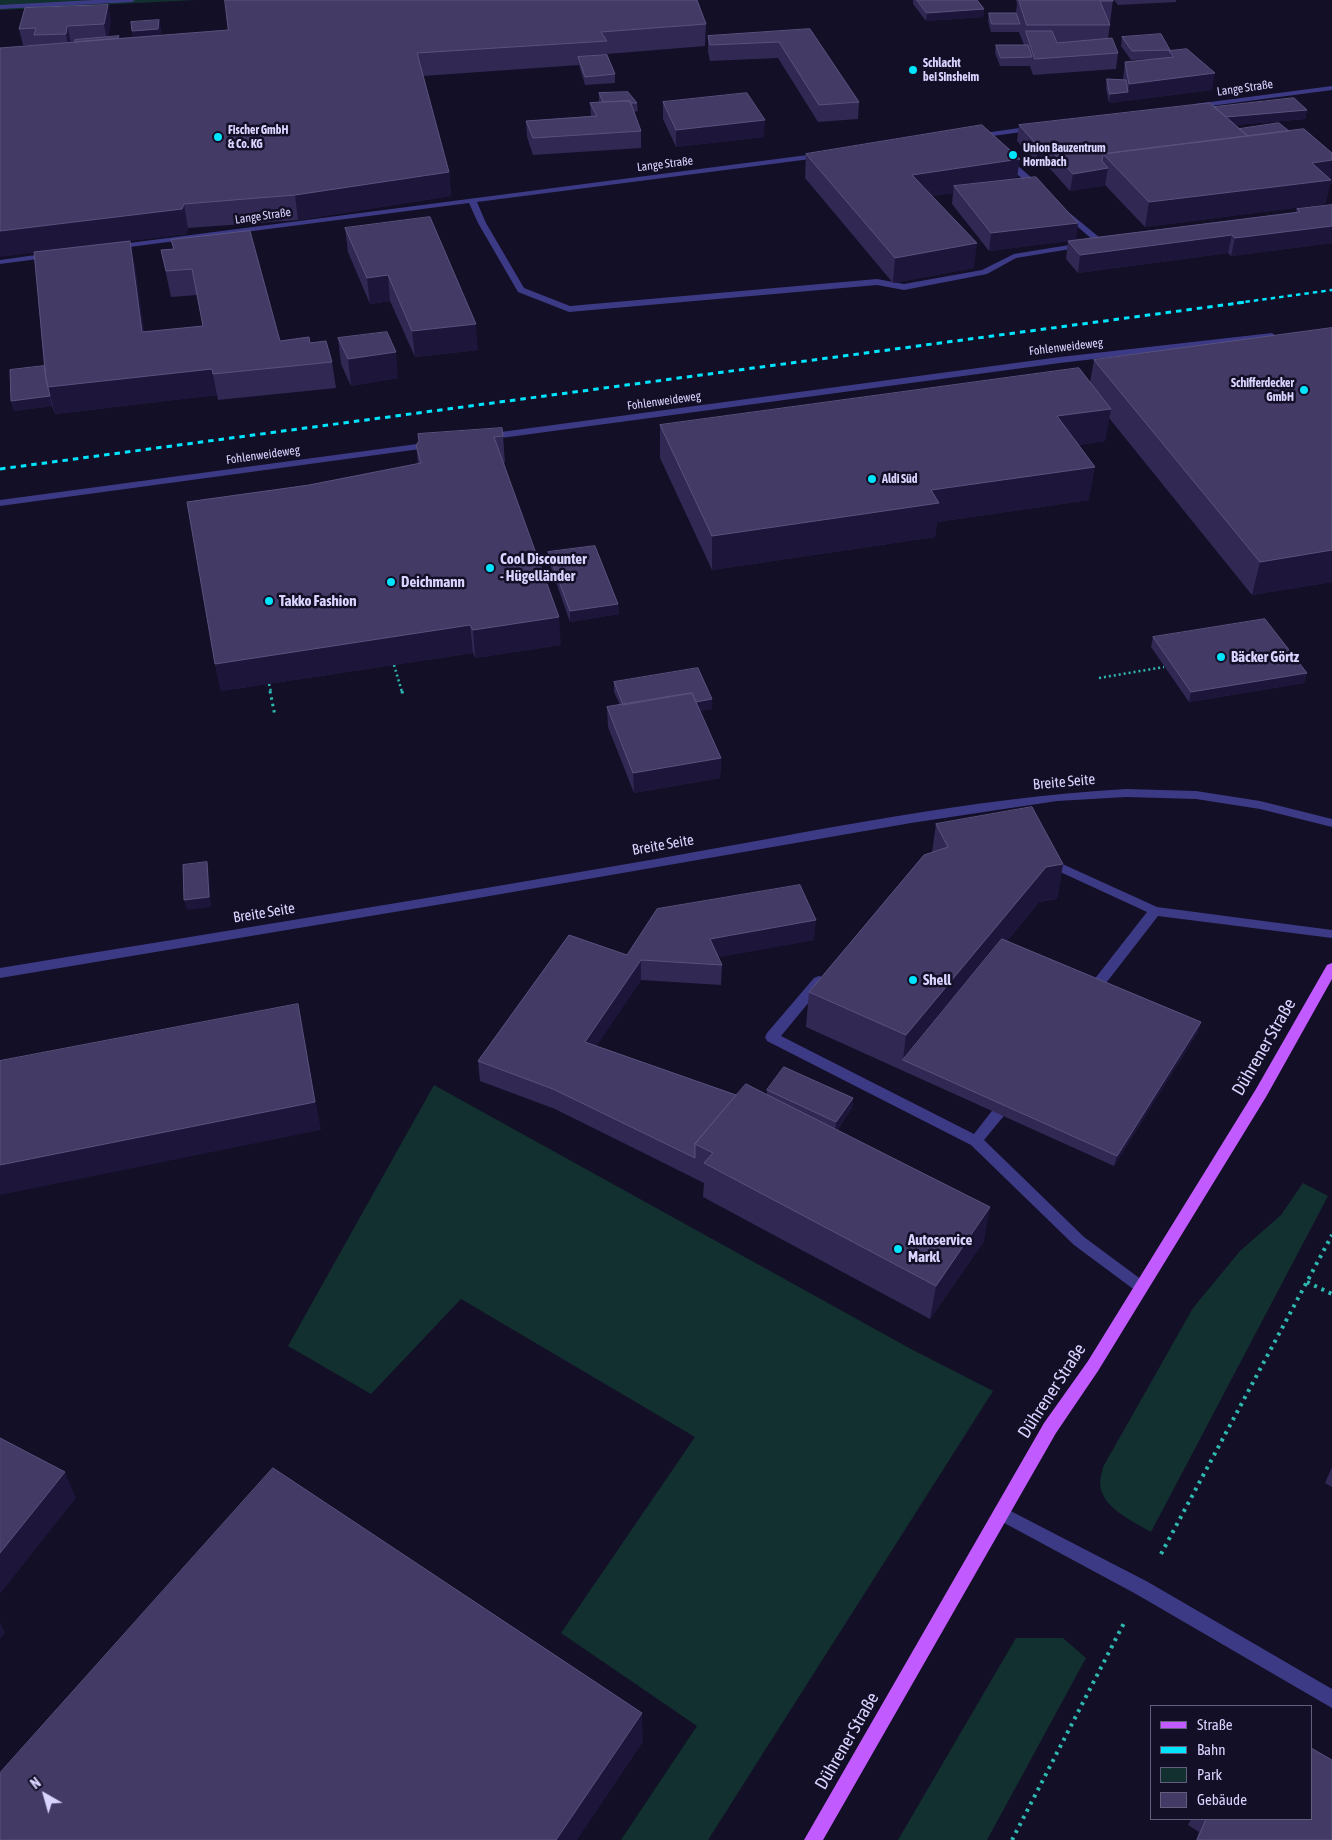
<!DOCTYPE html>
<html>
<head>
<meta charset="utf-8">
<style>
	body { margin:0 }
	#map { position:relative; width:1332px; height:1840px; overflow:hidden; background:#130f26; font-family:"Asap Condensed",sans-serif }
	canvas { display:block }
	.legend { position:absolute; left:1150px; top:1705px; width:162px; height:115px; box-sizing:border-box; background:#130f26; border:1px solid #625e7d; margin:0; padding:6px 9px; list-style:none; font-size:15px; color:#d9d4ff }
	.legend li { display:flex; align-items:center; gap:10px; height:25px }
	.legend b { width:25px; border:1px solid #625e7d }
	.north { position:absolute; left:20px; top:1770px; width:50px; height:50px; -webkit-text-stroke:4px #130f26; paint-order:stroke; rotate:322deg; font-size:14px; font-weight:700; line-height:20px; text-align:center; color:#d9d4ff }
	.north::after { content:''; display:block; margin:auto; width:18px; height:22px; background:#d9d4ff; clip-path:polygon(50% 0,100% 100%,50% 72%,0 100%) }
</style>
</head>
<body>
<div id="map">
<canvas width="1332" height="1840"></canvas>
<ul class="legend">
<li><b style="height:6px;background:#c25bff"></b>Straße</li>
<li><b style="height:6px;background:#00e5ff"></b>Bahn</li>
<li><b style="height:14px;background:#12302f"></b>Park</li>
<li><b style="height:14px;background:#433a66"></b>Gebäude</li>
</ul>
<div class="north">N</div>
</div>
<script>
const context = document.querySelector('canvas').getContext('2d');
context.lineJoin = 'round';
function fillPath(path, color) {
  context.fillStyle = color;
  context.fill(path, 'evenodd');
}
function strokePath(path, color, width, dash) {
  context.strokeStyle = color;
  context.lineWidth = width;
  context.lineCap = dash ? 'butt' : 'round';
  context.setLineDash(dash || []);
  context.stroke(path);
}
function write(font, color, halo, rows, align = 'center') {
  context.font = font + ' "Asap Condensed",sans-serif';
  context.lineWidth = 5;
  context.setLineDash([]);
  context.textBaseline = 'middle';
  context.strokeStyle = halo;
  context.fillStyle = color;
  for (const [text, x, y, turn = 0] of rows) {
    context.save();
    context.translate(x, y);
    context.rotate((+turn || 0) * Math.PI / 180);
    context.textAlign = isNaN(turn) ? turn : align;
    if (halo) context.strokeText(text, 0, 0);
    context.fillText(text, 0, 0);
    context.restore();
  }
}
const green = new Path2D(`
	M0 0H196L0 10Z
	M434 1085 911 1349 993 1391 708 1840H621L697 1726 561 1633 695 1437 461 1299 371 1394 288 1346Z
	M1303 1183 1328 1196 1151 1532C1133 1521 1101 1508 1100 1483 1100 1478 1102 1472 1103 1467L1193 1308 1240 1251 1281 1215Z
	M1016 1638H1063L1086 1658 987 1840H898Z`);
const pathFar2 = new Path2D(`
	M394 665 402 692
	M1099 678 1164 667
	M269 684 271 692`);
const pathFar1 = new Path2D(`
	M270 691 275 716
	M402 691 403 696`);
const path = new Path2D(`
	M1307 1282 1332 1294
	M1161 1554 1332 1235
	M1012 1840 1124 1623`);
const minor = new Path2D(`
	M94 0H135L132 2 0 9V5Z
	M1332 86V90L1195 108 1191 106 1195 104Z
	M1034 126 1038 128 1037 130 977 138 973 136 977 134Z
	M823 153H826V157L477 202 486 223 524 288 570 306 877 279 904 284 982 270 1014 254 1094 241 1063 214V210H1066L1105 242 1101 244 1016 258 987 274 904 290 877 285 569 312 518 292 478 223 469 203 114 249 110 247 114 245Z
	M1003 158H1009L1041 186V190H1035L1003 162Z
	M50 253 54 255 53 257 0 264V260Z
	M1272 333 1276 336 1275 338 1060 363 486 440 481 437 486 434 1060 357Z
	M432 442 437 445 435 447 0 506V500Z
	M1126 789 1196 791 1260 801 1332 819V827L1260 809 1196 799 1126 797 1057 801 911 823 484 897 0 978V968C219 932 437 897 656 859 812 832 968 798 1126 789Z
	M1047 857 1157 907 1332 930V938L1158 916 1096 996H1086L1085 993 1086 990 1147 912 1043 864 1041 861 1043 858Z
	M819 976 824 978 825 981 824 984 781 1036 974 1134 1002 1098 1007 1097 1012 1098 1014 1102 1012 1106 984 1140 1084 1237 1146 1283 1148 1287 1146 1291 1141 1293 1136 1291 1074 1245 971 1145 767 1041 765 1037 767 1033 814 978Z
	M1001 1506 1148 1582 1332 1689V1708L1136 1594 995 1518 993 1513 995 1508Z`);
const major = new Path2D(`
	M1332 963V979L1266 1097 1098 1371 1056 1433 823 1840H804L1044 1423 1088 1361 1256 1089 1327 965Z`);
const railFar1 = new Path2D(`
	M1237 303 1332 290`);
const rail = new Path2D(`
	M0 469 1246 302`);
const wall = new Path2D(`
	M913 0H977L984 9 983 17 926 21 913 4Z
	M1016 0H1113L1110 23H1109L1110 25 1108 38 1118 53 1116 69 1033 75 1030 66H1000L995 53 996 45H1024L1019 32H991L988 21 989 13H1016L1017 4Z
	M1114 0H1176V2L1118 5Z
	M111 20 108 37 119 36V38L133 37 132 31 161 28 160 35 706 24 705 46 607 54 615 74V83L585 85 579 65 423 76 449 172 451 196 298 220 188 228 186 234 128 241 135 266 144 332 203 326 197 295 171 297 161 250 173 249 171 240 280 341 310 343 332 362 336 388 218 400 217 395 55 414 52 406 13 411 44 366 34 253 36 45H23L19 29Z
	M810 29 859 102 858 119 818 122 778 58 710 61 708 52V36Z
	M1122 37 1170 50V51L1212 90 1109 103 1106 88 1107 79 1123 80 1125 62 1156 59 1131 60 1121 46Z
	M599 93 637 103 638 111 634 112 641 131V148L533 155 527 137 526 121 591 116 590 103 599 102Z
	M663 102 764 137 676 147 663 119Z
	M1214 107 1307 110 1305 119 1235 125 1239 129 1330 184 1325 204 1145 227 1105 185 1070 191 1044 162 1036 163 1017 141 1019 125Z
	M806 154 1017 179 1076 240 989 251 952 204 953 193 932 196 974 268 893 283 805 178Z
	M1332 205V243L1231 256 1228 253 1078 273 1066 259 1068 241 1296 212 1297 209Z
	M345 228 478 350 415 357 390 301 370 304 348 252Z
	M1332 328V582L1252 595 1109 418 1105 441 1079 445 1089 500 937 522 935 537 712 570 660 458V425L1090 382 1094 360Z
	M338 338 398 378 351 386 341 364Z
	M503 436 505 463H504L561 645 475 658 473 653 221 691 215 664 309 485 418 464 416 445Z
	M548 552 618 604 619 614 570 622 549 562Z
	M1153 637 1307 673 1304 683 1189 702 1151 647Z
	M614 682 712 709 700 711 721 758 720 778 634 793 608 727 607 707 620 705 614 692Z
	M936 824 1063 864 1057 899 1039 902 1007 941 1201 1022 1198 1032 1114 1166 806 1027 809 992 932 852Z
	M814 940 718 957 722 965 721 985 641 980 596 1046 736 1095 767 1094V1090L853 1098 852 1108 837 1130 984 1241 930 1319 703 1197 704 1183 694 1178 555 1109 480 1081 478 1061 627 955Z
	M1332 1467V1487L1325 1483Z
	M1191 1819H1311L1332 1840H1196L1199 1832 1188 1825Z`);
const shadedWall = new Path2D(`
	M108 5 111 20 107 40 104 24Z
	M984 9 983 17 926 21 927 13Z
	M159 20 161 28 160 38 133 40 132 31Z
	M67 26 71 42 69 50 66 34Z
	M1215 73 1212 90 1109 103 1110 94 1128 92 1129 84Z
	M1307 110 1305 119 1215 127 1216 118Z
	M765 120 764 137 676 147V130Z
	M1046 145 1044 162 1036 163 1038 146Z
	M1020 159 1016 183 954 186 953 193 910 200 912 175Z
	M1332 160V184H1330L1325 204 1145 227 1149 202 1312 163Z
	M1108 168 1105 186 1070 191 1073 174Z
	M449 172 451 196 298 220 295 195Z
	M184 204 188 228 186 234 0 257V231Z
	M1078 223 1076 240 989 251 991 233Z
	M1332 226V243L1231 256 1235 238Z
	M1232 235 1228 253 1078 273 1080 255Z
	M130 241 135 266 148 358 142 332Z
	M977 243 974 268 893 283 895 258Z
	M388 275 390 301 370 304 367 278Z
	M476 324 478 350 415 357 412 331Z
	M396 352 398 378 351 386 348 359Z
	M212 369 217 395 55 414 48 387Z
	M50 396 52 406 13 411 11 401Z
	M1111 409 1105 441 1052 449 1057 416Z
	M1095 467 1089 500 937 522 935 537 712 570V536L931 490Z
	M1332 550V582L1252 595 1260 562Z
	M618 604 619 614 570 622V611Z
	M559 617 561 645 475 658 473 630Z
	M470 625 473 653 221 691 215 664Z
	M1307 673 1304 683 1189 702 1191 692Z
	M712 699V709L627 724V714Z
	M721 758 720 778 634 793 633 773Z
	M207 862 209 873 211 907 187 910 184 900Z
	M1063 864 1057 899 1039 902 908 1062 903 1060 906 1035 1046 867Z
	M816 920 814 940 710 959V939Z
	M641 960V980L586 1062 585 1042Z
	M298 1004 321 1130 0 1195V1165Z
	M1201 1022 1198 1032 1114 1166 1117 1156Z
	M853 1098 852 1108 835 1132 836 1122Z
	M990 1207 984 1241 930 1319 936 1286Z
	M65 1472 76 1498 0 1594V1553Z
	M0 1622 5 1633 0 1639Z
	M642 1713 643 1742 577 1840H556Z`);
const building = new Path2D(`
	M225 0H697L706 24 601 32 607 41 417 53 449 172 295 195 184 204 182 209 0 231V48L228 30Z
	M917 0H977L984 9 927 13Z
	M1019 0H1113V1H1100L1110 25H1027Z
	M108 5 104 24 67 26 66 34 34 35 36 28 19 29 25 8Z
	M989 13H1016L1020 24H992Z
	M159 20 158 29 132 31 131 22Z
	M810 29 859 102 819 105 779 42 710 45 708 36Z
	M1026 31H1052L1057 43 1112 38 1118 53 1035 59Z
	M1161 34 1170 50 1132 51 1122 37Z
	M119 36 118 38 75 42V40Z
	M996 45H1028L1032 57 1001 58Z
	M1187 49 1215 73 1129 84 1125 62 1174 57 1169 51Z
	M607 55 615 74 585 77 578 57Z
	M1107 79 1126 80 1128 92 1110 94Z
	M628 92 637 103H630V101L603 102 599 93Z
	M747 93 765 120 676 130 663 102Z
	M1294 98 1307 110 1226 117 1214 107Z
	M630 101 641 131 533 138 526 121 597 116 590 103Z
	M1210 103 1248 136 1103 154 1102 161 1108 168 1073 174 1046 145 1038 146 1019 125Z
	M1279 123 1289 131 1248 136 1239 129Z
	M982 125 1020 159 912 175 977 243 895 258 806 154Z
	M1304 129 1332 153V160L1312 163 1331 180 1149 202 1103 154Z
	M1036 177 1078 223 991 233 954 186Z
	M1332 205V226L1235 238 1232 235 1080 255 1068 241 1300 212 1297 209Z
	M430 217 476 324 412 331 388 275 367 278 345 228Z
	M250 231 280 341 309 337 310 343 326 341 332 362 213 374 212 369 48 387 46 379 34 252 130 241 142 332 203 326 192 269 166 271 161 250 174 249 171 240Z
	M1332 328V550L1260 562 1094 360Z
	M387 332 396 352 348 359 338 338Z
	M44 366 46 379 50 396 11 401 10 370Z
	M1079 368 1111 409 1057 416 1095 467 931 490 939 503 712 536 660 425Z
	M502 428 503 436 494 437 559 617 473 630 470 625 215 664 187 502 309 485 421 463 416 445 419 441 418 434Z
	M595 546 618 604 570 611 548 552Z
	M1265 619 1307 673 1191 692 1153 637Z
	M698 668 712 699 696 702 692 693 623 705 614 682Z
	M692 693 721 758 633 773 607 707Z
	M1032 807 1063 864 1046 867 906 1035 809 992 924 855 948 847 936 824Z
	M207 862 209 897 184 900 183 865Z
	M800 885 816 920 710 939 722 965 641 960 585 1042 736 1095 695 1144V1158L553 1089 478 1061 569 935 627 955 657 909Z
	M1002 939 1201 1022 1117 1156 903 1060Z
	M298 1004 315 1102 0 1165V1061Z
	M784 1067 853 1098 836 1122 767 1090Z
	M746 1084 990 1207 936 1286 704 1163 713 1153 695 1144Z
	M0 1438 65 1472 0 1553Z
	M273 1468 642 1713 556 1840H0V1773Z
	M1311 1748 1332 1760V1840H1197L1206 1819H1311Z`);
const markers = [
	[913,70,5,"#00e5ff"],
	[218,137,5,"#00e5ff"],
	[1013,155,5,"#00e5ff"],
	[1304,390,5,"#00e5ff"],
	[872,479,5,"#00e5ff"],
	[490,568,5,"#00e5ff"],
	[391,582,5,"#00e5ff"],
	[269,601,5,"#00e5ff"],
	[1221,657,5,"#00e5ff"],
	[913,980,5,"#00e5ff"],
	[898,1249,5,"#00e5ff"]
];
const farPoinames = [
	["Schlacht",923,63],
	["bei Sinsheim",923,77],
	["Fischer GmbH",228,130],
	["& Co. KG",228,144],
	["Union Bauzentrum",1023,148],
	["Hornbach",1023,162],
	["Schifferdecker",1294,383,"right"],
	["GmbH",1294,397,"right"],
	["Aldi Süd",882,479]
];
const farStreetnames = [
	["Lange Straße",1245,88,-8],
	["Lange Straße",665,164,-7],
	["Lange Straße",263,216,-8],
	["Fohlenweideweg",1066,347,-7],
	["Fohlenweideweg",664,401,-8],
	["Fohlenweideweg",263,455,-8]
];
const poiNames = [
	["Cool Discounter",500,559],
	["- Hügelländer",500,576],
	["Deichmann",401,582],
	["Takko Fashion",279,601],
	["Bäcker Görtz",1231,657],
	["Shell",923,980],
	["Autoservice",908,1240],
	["Markl",908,1257]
];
const streetNames = [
	["Breite Seite",1064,782,-5],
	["Breite Seite",663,845,-10],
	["Breite Seite",264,913,-9]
];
const nearStreetnames = [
	["Dührener Straße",1264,1047,-60],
	["Dührener Straße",1052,1391,-57],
	["Dührener Straße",847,1741,-60]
];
fillPath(green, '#12302f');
strokePath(pathFar2, '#2fb8b0', 2.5, [2, 3]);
strokePath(pathFar1, '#2fb8b0', 3, [2.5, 4]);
strokePath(path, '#2fb8b0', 4, [3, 5]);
fillPath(minor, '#3d3a85');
fillPath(major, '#c25bff');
strokePath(railFar1, '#00e5ff', 2.5, [4.5, 4]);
strokePath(rail, '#00e5ff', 3, [5.5, 5]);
fillPath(wall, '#312854');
fillPath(shadedWall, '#1d163a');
fillPath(building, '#433a66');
strokePath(building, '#5a527e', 1);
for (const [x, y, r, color] of markers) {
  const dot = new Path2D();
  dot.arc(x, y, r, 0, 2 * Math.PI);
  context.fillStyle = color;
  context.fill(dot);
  strokePath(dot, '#130f26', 2);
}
write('bold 12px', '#d9d4ff', '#130f26', farPoinames, 'left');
write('12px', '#d9d4ff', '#130f26', farStreetnames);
write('bold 15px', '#d9d4ff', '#130f26', poiNames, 'left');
write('15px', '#d9d4ff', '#130f26', streetNames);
write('18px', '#d9d4ff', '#130f26', nearStreetnames);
</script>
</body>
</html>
